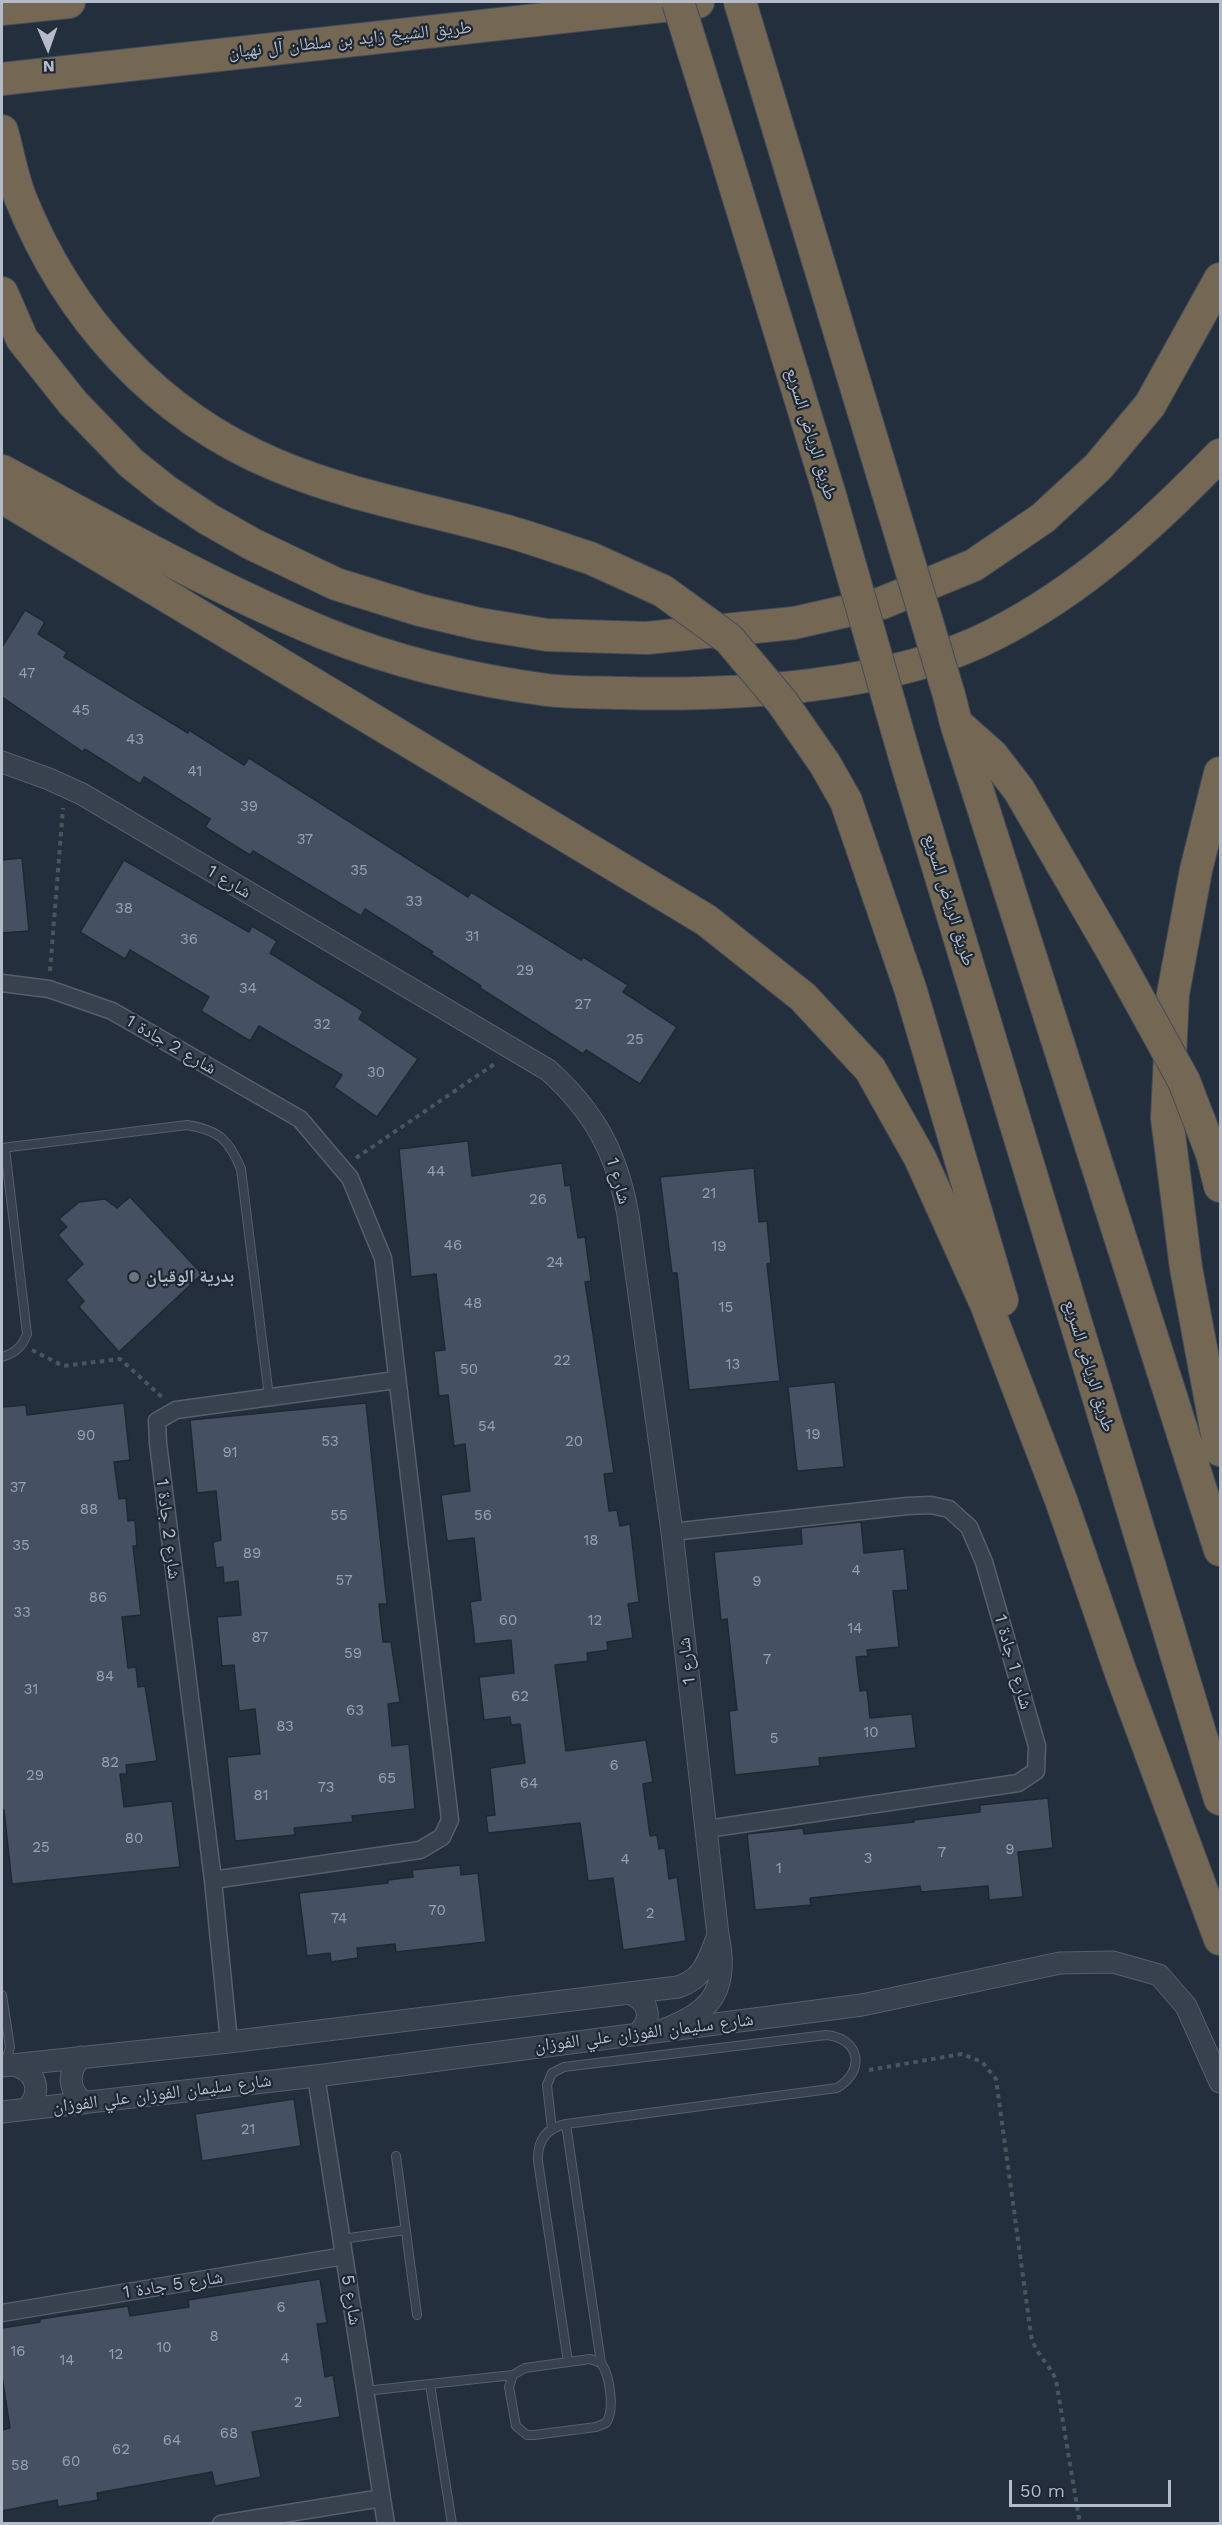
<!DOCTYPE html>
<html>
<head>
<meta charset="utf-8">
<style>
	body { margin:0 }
	#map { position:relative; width:1222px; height:2525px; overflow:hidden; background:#242f3e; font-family:"Work Sans",sans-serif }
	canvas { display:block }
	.frame { position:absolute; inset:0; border:3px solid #b4bcc9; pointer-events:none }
	.north { position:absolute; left:18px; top:18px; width:60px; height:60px; -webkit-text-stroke:4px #1d2633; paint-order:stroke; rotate:178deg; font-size:16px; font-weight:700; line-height:24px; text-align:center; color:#b4bcc9 }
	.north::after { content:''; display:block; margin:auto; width:21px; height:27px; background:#b4bcc9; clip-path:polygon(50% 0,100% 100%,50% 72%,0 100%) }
	.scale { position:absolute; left:1009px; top:2480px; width:162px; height:27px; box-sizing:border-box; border:3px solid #b4bcc9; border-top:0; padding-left:8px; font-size:18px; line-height:21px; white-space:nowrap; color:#b4bcc9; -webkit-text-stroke:4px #1d2633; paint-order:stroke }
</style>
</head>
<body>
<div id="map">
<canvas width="1222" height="2525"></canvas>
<div class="frame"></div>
<div class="north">N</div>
<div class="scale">50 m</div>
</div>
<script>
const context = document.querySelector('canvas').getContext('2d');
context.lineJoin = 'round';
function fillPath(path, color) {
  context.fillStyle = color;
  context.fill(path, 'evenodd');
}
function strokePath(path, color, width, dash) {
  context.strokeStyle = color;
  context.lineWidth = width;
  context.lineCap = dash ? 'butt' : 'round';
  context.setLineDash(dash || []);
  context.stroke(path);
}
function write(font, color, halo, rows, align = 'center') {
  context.font = font + ' "Work Sans","Noto Naskh Arabic",sans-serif';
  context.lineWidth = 4.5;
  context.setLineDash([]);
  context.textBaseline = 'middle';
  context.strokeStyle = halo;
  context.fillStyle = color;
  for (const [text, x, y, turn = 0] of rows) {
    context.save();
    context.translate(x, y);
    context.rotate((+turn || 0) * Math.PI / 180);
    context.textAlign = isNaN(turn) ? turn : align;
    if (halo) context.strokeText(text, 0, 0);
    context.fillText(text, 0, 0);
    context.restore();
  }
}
const building = new Path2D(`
	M25 610 45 622 38 634 67 652 64 657 129 697 188 733 189 730 244 765 249 758 468 897 471 892 581 960 583 957 628 985 623 992 677 1027 640 1084 586 1050 583 1054 480 988 481 986 431 954 433 952 365 909 361 916 253 851 250 855 205 827 210 819 144 777 140 784 85 749 83 752 2 697V647Z
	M22 858 29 931 2 933V860Z
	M124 860 249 932 252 926 277 941 270 953 363 1011 359 1019 418 1059 377 1117 334 1087 342 1075 259 1026 250 1041 201 1011 209 997 130 950 125 959 80 932Z
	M468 1141 472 1176 562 1163 565 1186 570 1185 578 1238 585 1237 591 1281 585 1282 614 1473 604 1474 609 1511 617 1510 620 1526 630 1524 639 1602 628 1604 633 1638 607 1642 608 1650 587 1653 588 1661 555 1665 566 1751 646 1740 653 1782 643 1784 650 1836 657 1835 659 1849 665 1848 669 1879 677 1877 686 1941 623 1950 613 1878 588 1881 580 1823 488 1833 486 1816 495 1815 490 1768 525 1763 520 1724 511 1725 510 1717 484 1720 479 1677 514 1673 511 1640 475 1644 470 1602 481 1600 474 1538 447 1541 441 1495 470 1491 465 1444 454 1446 448 1395 439 1396 434 1351 445 1350 436 1274 411 1277 399 1149Z
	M754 1168 759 1222 767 1221 771 1263 767 1264 780 1381 689 1390 677 1273H672L660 1177Z
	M130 1197 202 1274 119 1352 79 1307 84 1301 66 1280 83 1264 58 1235 67 1227 59 1219 79 1202 105 1199 117 1208Z
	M835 1382 844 1467 797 1471 788 1387Z
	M124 1403 130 1460 114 1462 119 1499 126 1498 128 1521 135 1520 137 1546H133L141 1615 122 1617 128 1668 136 1667 138 1687 145 1686 157 1761 126 1765 127 1774H120L124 1807 172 1801 180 1867 12 1884 4 1810H2V1407L26 1405 27 1415Z
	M366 1403 387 1604H379L383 1642H391L400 1702 388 1704 392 1746 409 1744 415 1809 352 1816 353 1822 294 1828 295 1835 235 1841 227 1757 260 1754 255 1709 239 1711 234 1665 222 1666 217 1617 241 1615 238 1581 224 1583 223 1567 216 1568 213 1542 221 1540 216 1491 197 1493 190 1420Z
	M861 1522 864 1553 904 1549 908 1590 893 1591 899 1647 867 1650 868 1656 856 1657 860 1691 867 1690 870 1718 912 1714 916 1748 819 1758 820 1766 735 1775 729 1711 737 1710 727 1619 721 1620 714 1552 802 1544 801 1528Z
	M1048 1798 1053 1848 1018 1852 1023 1897 989 1900 988 1886 921 1892 920 1886 810 1898 811 1905 755 1910 747 1834 803 1828 804 1834 914 1822 913 1820 980 1812V1805Z
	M460 1865 461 1875 478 1873 486 1942 396 1952 395 1944 357 1948 358 1958 331 1962 330 1953 307 1956 299 1893 388 1883V1880L413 1877 412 1870Z
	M294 2099 301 2146 202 2161 195 2114Z
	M320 2279 327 2323 317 2324 325 2377 333 2375 340 2417 252 2432 261 2477 215 2486 212 2472 97 2493 98 2500 58 2507 57 2500 2 2511V2430L10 2428 2 2376V2328L40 2322V2319L128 2306 130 2316 189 2307 188 2300Z`);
const path = new Path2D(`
	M50 971 63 808
	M356 1158 496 1063
	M32 1350 63 1366 120 1359 162 1397
	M869 2070 962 2054 982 2062 996 2079 1031 2335C1035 2354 1049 2363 1056 2380L1080 2524`);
const service = new Path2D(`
	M2 1148 187 1125C219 1130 229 1140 241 1169L269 1397
	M2 1357C15 1353 22 1347 27 1334L5 1148
	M2 1995 10 2047 5 2065
	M566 2124 601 2363
	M552 2129 547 2085 552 2073 564 2067 826 2035C860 2038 866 2071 837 2088L566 2124C547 2128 537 2140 538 2161L568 2362
	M396 2156 417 2315
	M342 2239 406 2230
	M590 2359 601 2363C610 2375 615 2410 606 2423L596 2427 534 2435H527L516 2426 509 2387 513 2375 525 2368Z
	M430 2384 452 2524
	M365 2391 513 2375`);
const minor = new Path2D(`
	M2 983 49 989 112 1011 300 1119 350 1178 383 1258 450 1820 442 1837 420 1850 213 1880
	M672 1532 907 1506 931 1505 949 1509 969 1527 984 1562 1037 1746 1036 1771 1018 1783 707 1829
	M229 2042 213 1880 158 1443 157 1421 176 1410 396 1380
	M316 2076 386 2524
	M2 2313 344 2256
	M221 2524 382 2498`);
const tertiary = new Path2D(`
	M2 762 49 779 82 794 548 1070C595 1112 617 1154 628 1215L672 1532 718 1935C730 1991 711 2013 660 2031
	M631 1994C650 2002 653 2021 637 2034
	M81 2057C67 2072 68 2090 84 2103
	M13 2065C36 2070 43 2091 27 2109
	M2 2066 229 2042 678 1987C705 1978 708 1960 718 1935
	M2 2112 316 2076 862 2005 1060 1963 1113 1962 1159 1975 1186 2006 1220 2082`);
const motorway = new Path2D(`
	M740 2 883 476
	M2 9 69 2
	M2 79 698 2
	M2 131C8 153 12 176 20 197 68 317 156 415 276 465 349 496 428 509 503 530 533 538 561 549 590 558
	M721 140 829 492
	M2 293 22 339 73 403 131 463 166 491 208 519 252 544 336 584 420 610 479 624 547 635 647 638 794 623 882 603 974 565 1043 518 1098 467 1150 405 1220 279
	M2 471C108 527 214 588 326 634 395 662 472 680 547 690 571 693 596 692 621 693 737 696 891 688 995 634 1083 589 1152 525 1220 455
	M2 497 706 920 803 997 870 1069 920 1158 986 1304 1061 1500 1121 1673 1220 1939
	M949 695 956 723 1220 1550
	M957 724 992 755 1019 790 1114 954
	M906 761 1220 1799
	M825 764 846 801 910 988 1002 1300
	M1220 773 1196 870 1173 994 1167 1118 1186 1268 1220 1450
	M1212 1154 1220 1186`);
const motorwayBridge = new Path2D(`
	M678 2 721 140
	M883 476 949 695
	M829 492 906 761
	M590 558 663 591 729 639 782 702 825 764
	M1114 954 1184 1081 1212 1154`);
const markers = [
	[134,1277,6,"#6b7280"]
];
const numberNames = [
	["47",27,674],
	["45",81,711],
	["43",135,740],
	["41",195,772],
	["39",249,807],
	["37",305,840],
	["35",359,871],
	["33",414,902],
	["38",124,909],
	["31",472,937],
	["36",189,940],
	["29",525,971],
	["34",248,989],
	["27",583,1005],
	["32",322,1025],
	["25",635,1040],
	["30",376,1073],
	["44",436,1172],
	["21",709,1194],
	["26",538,1200],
	["46",453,1246],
	["19",719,1247],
	["24",555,1263],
	["48",473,1304],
	["15",726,1308],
	["22",562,1361],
	["13",733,1365],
	["50",469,1370],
	["54",487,1427],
	["19",813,1435],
	["90",86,1436],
	["53",330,1442],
	["20",574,1442],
	["91",230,1453],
	["37",18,1488],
	["88",89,1510],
	["55",339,1516],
	["56",483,1516],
	["18",591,1541],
	["35",21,1546],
	["89",252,1554],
	["4",856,1571],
	["57",344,1581],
	["9",757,1582],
	["86",98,1598],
	["33",22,1613],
	["60",508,1621],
	["12",595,1621],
	["14",855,1629],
	["87",260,1638],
	["59",353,1654],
	["7",767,1660],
	["84",105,1677],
	["31",31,1690],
	["62",520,1697],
	["63",355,1711],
	["83",285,1727],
	["10",871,1733],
	["5",774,1739],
	["82",110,1763],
	["6",614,1766],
	["29",35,1776],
	["65",387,1779],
	["64",529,1784],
	["73",326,1788],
	["81",261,1796],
	["80",134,1839],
	["25",41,1848],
	["9",1010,1850],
	["7",942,1853],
	["3",868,1859],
	["4",625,1860],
	["1",779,1869],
	["70",437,1911],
	["2",650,1914],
	["74",339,1919],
	["21",248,2130],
	["6",281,2308],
	["8",214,2337],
	["10",164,2348],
	["16",18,2352],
	["12",116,2355],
	["4",285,2359],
	["14",67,2361],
	["2",298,2403],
	["68",229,2434],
	["64",172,2441],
	["62",121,2450],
	["60",71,2462],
	["58",20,2466]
];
const streetNames = [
	["طريق الشيخ زايد بن سلطان آل نهيان",350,40,-6],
	["طريق الرياض السريع",811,434,73],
	["شارع 1",229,882,31],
	["طريق الرياض السريع",949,900,73],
	["شارع 2 جادة 1",171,1045,30],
	["شارع 1",618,1181,74],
	["طريق الرياض السريع",1089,1366,73],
	["شارع 2 جادة 1",168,1529,83],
	["شارع 1",687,1661,-97],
	["شارع 1 جادة 1",1013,1662,74],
	["شارع سليمان الفوزان علي الفوزان",644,2033,-7],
	["شارع سليمان الفوزان علي الفوزان",162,2094,-7],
	["شارع 5 جادة 1",173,2285,-9],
	["شارع 5",351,2300,81]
];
const poiNames = [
	["بدرية الوقيان",146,1277]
];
fillPath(building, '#455162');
strokePath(building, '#1f2835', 1.5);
strokePath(service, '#565f6c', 10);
strokePath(minor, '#565f6c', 19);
strokePath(tertiary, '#565f6c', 23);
strokePath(motorway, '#434c59', 34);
strokePath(path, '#44595c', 4, [4.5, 4.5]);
strokePath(service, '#38414e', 8);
strokePath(minor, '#38414e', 16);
strokePath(tertiary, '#38414e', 21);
strokePath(motorway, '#746855', 32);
strokePath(motorwayBridge, '#434c59', 34, []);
strokePath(motorwayBridge, '#746855', 32);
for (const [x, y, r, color] of markers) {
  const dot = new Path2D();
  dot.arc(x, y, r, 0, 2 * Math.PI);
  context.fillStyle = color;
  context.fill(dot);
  strokePath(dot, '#1d2633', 2);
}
write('15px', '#98a1af', null, numberNames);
write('18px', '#b4bcc9', '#1d2633', streetNames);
write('bold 18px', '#b4bcc9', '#1d2633', poiNames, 'left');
</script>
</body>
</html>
